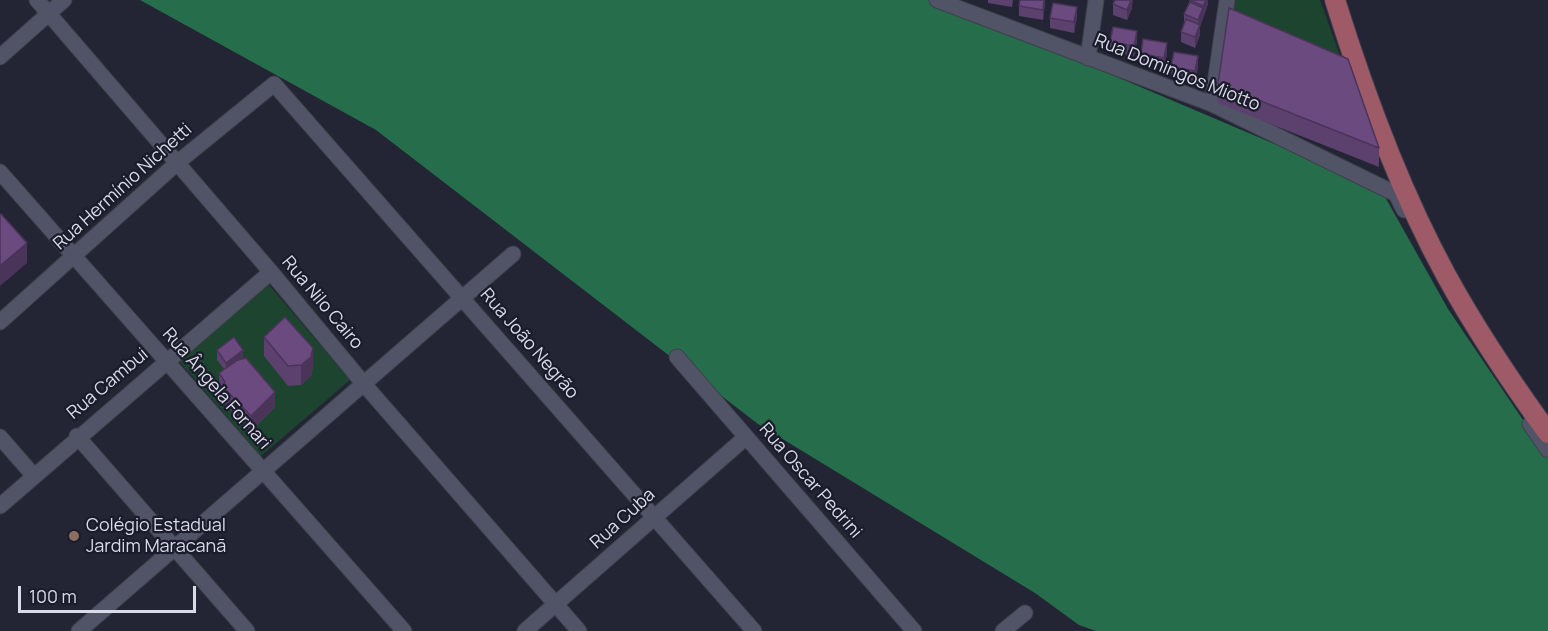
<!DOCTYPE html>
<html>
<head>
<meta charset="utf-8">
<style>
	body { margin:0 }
	#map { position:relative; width:1548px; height:631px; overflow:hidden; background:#232535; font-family:Manrope,sans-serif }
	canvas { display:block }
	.scale { position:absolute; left:18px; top:586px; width:178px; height:27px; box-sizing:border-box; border:3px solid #d9dbe6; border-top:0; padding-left:8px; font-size:18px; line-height:21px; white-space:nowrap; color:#d9dbe6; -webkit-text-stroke:4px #1a1b2b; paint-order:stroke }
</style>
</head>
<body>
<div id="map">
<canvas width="1548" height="631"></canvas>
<div class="scale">100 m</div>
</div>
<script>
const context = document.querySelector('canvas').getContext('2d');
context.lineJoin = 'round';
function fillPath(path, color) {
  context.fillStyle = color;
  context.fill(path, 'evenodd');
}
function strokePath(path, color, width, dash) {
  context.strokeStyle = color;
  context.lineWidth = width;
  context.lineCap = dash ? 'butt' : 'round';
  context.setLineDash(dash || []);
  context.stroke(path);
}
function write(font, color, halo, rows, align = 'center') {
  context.font = font + ' Manrope,sans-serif';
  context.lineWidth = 4.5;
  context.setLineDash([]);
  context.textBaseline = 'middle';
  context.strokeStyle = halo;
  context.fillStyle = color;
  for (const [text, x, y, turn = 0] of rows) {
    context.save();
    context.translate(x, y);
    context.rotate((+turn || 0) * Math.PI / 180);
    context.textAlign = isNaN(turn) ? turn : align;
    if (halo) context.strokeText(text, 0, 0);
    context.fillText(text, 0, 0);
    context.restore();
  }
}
const green = new Path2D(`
	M1233 0H1320L1348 78 1229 28Z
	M269 285 350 380 261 456 179 361Z`);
const forest = new Path2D(`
	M140 0H936L1371 185 1384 195 1448 309 1548 457V631H1096L1079 625 1035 593 758 424 376 130Z`);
const minor = new Path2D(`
	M37 0 271 272 363 383 579 631
	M937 0 1212 104 1396 194 1404 210
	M0 57 64 0
	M1088 58 1096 0
	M1212 104 1227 0
	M0 172 404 631
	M0 322 177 163 274 84 754 631
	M677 357 914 631
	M1530 424 1548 450
	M77 436 247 631
	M0 437 34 476
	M0 506 271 272
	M79 631 513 254
	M525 631 746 437
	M1003 631 1025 613`);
const major = new Path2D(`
	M1335 0C1364 93 1399 189 1446 275 1476 330 1511 382 1548 433`);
const wall = new Path2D(`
	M988 0H1013L1012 7 988 3Z
	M1045 0 1043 20 1019 16V6Z
	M1190 0H1208V4L1200 27V35L1195 48 1181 42V32L1184 23V14Z
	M1132 2V8L1127 20 1113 15V4Z
	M1077 17 1074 33 1050 28V18Z
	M1137 41 1134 56 1110 52V42Z
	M1167 53 1164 68 1141 64V54Z
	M1171 67H1198L1195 82 1171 77Z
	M1218 84 1379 148V167L1218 103Z
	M264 337 313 367 311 376 301 385 288 386 264 356Z
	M217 350 243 358 275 407 251 431 222 401V393L219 388V373L224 369 217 360Z`);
const shadedWall = new Path2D(`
	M1044 0H1045V5L1043 20V10Z
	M1131 0H1133L1132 8 1127 20V10Z
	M1206 0H1208V4L1200 27V35L1195 48V37L1198 29V20Z
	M1077 7V17L1074 33V22Z
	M1137 31V41L1134 56V46Z
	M1167 43V53L1164 68V58Z
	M1198 56V67L1195 82V71Z
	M27 243V263L0 286V266Z
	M313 348V367L311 376 301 385V365Z
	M243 350V360L226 373V363Z
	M275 392V407L251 431V416Z`);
const building = new Path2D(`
	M1020 0H1044L1043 10 1019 6Z
	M1115 0H1131L1127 10 1113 4Z
	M1190 0H1206L1203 6Z
	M1190 2 1203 8 1198 20 1184 14Z
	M1053 3 1077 7 1074 22 1050 18Z
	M1229 8 1348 59 1379 148 1218 84Z
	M1186 19 1200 25 1195 37 1181 32Z
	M1113 27 1137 31 1134 46 1110 42Z
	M1143 39 1167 43 1164 58 1141 54Z
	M1174 52 1198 56 1195 71 1171 67Z
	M1 214 27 243 0 266V215Z
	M285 317 313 348 311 357 301 365 288 366 264 337Z
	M234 337 243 350 226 363 217 350Z
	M246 358 275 392 251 416 222 386 225 382 219 373 238 360Z`);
const markers = [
	[74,536,6,"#8d6e63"]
];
const streetNames = [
	["Rua Domingos Miotto",1177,73,22],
	["Rua Hermínio Nichetti",123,187,-42],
	["Rua Nilo Cairo",322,303,50],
	["Rua João Negrão",529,344,49],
	["Rua Cambui",108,384,-40],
	["Rua Ângela Fornari",216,389,49],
	["Rua Oscar Pedrini",810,481,49],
	["Rua Cuba",623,519,-42]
];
const poiNames = [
	["Colégio Estadual",86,526],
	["Jardim Maracanã",86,547]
];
fillPath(green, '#1d442f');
fillPath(forest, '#266e4b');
strokePath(minor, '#3e3f4c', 17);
strokePath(major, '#3e3f4c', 22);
strokePath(minor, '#515466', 15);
strokePath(major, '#9e5b67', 20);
fillPath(wall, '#5c406e');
fillPath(shadedWall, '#4b345a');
fillPath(building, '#6b4a80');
strokePath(building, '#4b345a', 1.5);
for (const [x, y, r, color] of markers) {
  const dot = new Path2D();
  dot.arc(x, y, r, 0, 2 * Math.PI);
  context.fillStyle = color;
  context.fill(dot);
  strokePath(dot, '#1a1b2b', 2);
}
write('18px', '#d9dbe6', '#1a1b2b', streetNames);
write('18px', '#d9dbe6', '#1a1b2b', poiNames, 'left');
</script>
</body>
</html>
